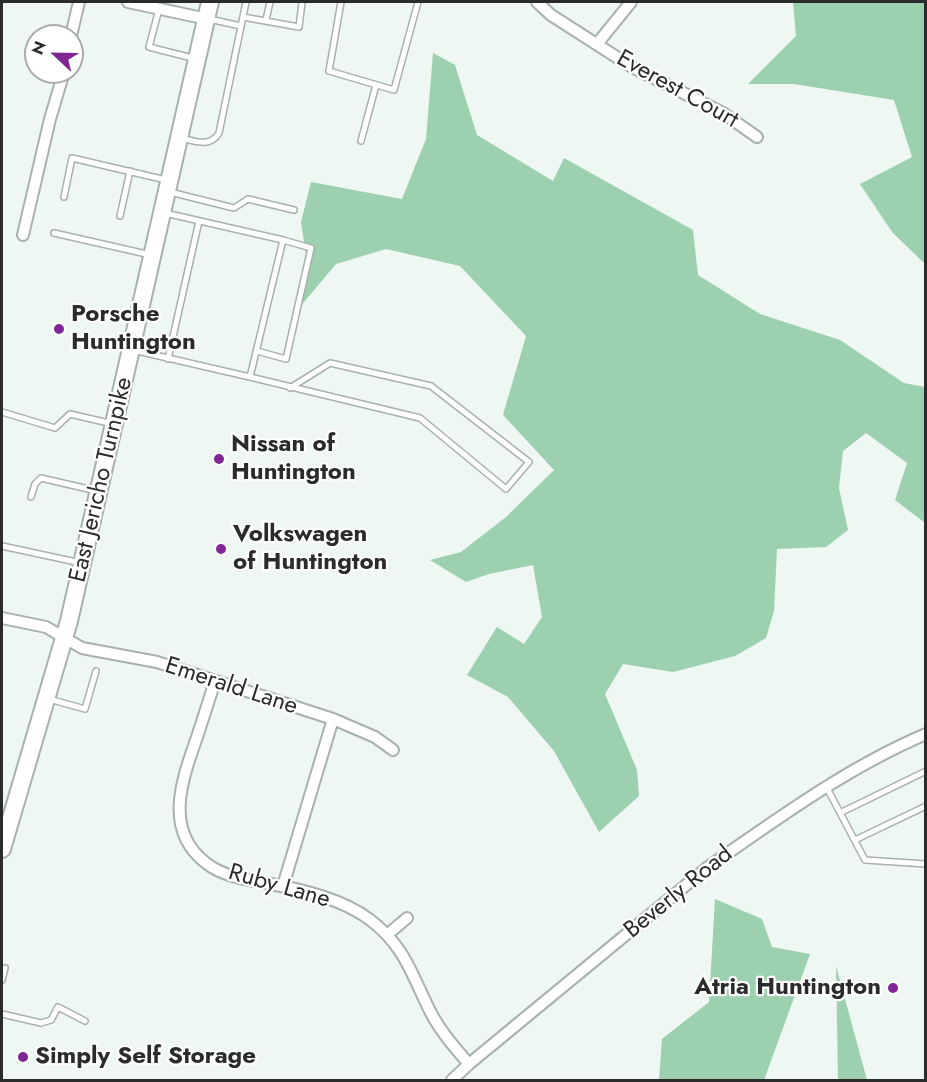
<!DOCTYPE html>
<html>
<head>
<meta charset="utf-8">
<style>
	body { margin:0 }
	#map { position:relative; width:927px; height:1082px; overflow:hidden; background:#eef7f1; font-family:Jost,sans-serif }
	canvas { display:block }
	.frame { position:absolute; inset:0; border:3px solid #292c2a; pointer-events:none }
	.north { position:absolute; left:24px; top:24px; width:60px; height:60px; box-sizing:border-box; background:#fff; border:2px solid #a9abaa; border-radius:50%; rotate:292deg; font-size:16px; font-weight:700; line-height:24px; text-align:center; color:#292c2a }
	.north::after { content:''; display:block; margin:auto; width:21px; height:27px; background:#7f2694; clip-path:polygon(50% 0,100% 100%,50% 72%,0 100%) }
</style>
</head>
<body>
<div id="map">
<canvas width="927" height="1082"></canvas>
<div class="frame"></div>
<div class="north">N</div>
</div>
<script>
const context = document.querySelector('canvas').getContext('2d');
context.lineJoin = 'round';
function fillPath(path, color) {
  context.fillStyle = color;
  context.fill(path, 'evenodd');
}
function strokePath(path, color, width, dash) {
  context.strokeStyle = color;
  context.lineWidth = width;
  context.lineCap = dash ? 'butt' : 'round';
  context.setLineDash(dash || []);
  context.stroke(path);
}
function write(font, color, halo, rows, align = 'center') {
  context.font = font + ' Jost,sans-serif';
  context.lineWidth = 4.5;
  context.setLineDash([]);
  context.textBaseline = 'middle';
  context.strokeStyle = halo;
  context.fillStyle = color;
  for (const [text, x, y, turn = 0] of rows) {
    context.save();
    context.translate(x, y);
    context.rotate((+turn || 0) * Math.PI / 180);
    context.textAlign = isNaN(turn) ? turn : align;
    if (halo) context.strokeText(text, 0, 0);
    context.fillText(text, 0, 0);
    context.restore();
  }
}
const green = new Path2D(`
	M793 2H925V264L892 232 860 184 912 157 894 100 794 84H748L796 36Z
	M433 53 455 65 477 135 553 181 564 158 693 230 698 275 760 314 840 340 904 383 925 387V523L895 500 907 463 866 433 843 451 839 488 848 530 826 547 777 549 774 611 766 638 735 656 673 672 623 664 605 694 637 770 639 796 599 832 554 751 508 697 467 675 497 627 524 644 542 617 533 565 489 574 466 582 430 560 461 552 506 517 554 470 503 415 526 336 460 266 386 249 336 264 299 308 307 262 301 222 311 182 402 199 426 139Z
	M715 899 762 919 772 947 810 954 764 1080H659L662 1039 709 1002Z
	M836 966 867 1080H838Z`);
const lane = new Path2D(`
	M341 2 329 71 394 90 418 2
	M159 9 149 47 196 59
	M243 17 299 27 302 2
	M209 19 241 26
	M266 20 270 2
	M181 138C195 141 210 148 219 133L246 2
	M361 141 376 85
	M170 192 234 208 248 199 294 210
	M64 197 72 158 166 180
	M120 216 130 171
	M54 233 151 255
	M133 350 250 377 283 240 165 213
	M257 351 286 359 311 248 283 240
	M168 359 199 221
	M250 377 420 418 506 489 529 462 431 386 330 363 290 388
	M2 412 55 428 70 414 113 424
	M31 497 35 484 41 478 97 491
	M2 546 81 563
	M49 699 85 709 96 671
	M827 788 865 860 926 864
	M840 813 926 771
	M855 840 926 806
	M2 980 5 968
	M2 1014 41 1023 51 1020 58 1007 85 1021`);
const street = new Path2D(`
	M128 2 207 19
	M537 2 551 15 632 67 723 113 757 137
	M71 36 79 2
	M597 44 631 2
	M23 235 50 119 64 72
	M2 618 46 627 82 648 157 662 333 719 375 737 393 750
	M215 681C209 700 203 719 197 737 182 780 163 830 206 863 223 877 250 880 271 884 303 890 342 899 369 919 406 947 411 974 431 1013 441 1032 455 1048 469 1064
	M283 886 333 719
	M388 934 407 918
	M452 1080 469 1064 708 867C777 819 848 767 926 734`);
const primary = new Path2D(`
	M2 849 69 621 210 2`);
const markers = [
	[59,329,6,"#7f2694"],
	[219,459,6,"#7f2694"],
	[221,549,6,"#7f2694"],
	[893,988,6,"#7f2694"],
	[23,1057,6,"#7f2694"]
];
const streetNames = [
	["Everest Court",677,90,29],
	["East Jericho Turnpike",102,480,-77],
	["Emerald Lane",231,687,18],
	["Ruby Lane",279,887,16],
	["Beverly Road",679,893,-39]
];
const poiNames = [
	["Porsche",71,315],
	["Huntington",71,343],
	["Nissan of",231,445],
	["Huntington",231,473],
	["Volkswagen",233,535],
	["of Huntington",233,563],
	["Atria Huntington",881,988,"right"],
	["Simply Self Storage",35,1057]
];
fillPath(green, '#9cd0af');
strokePath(lane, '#a9b1ac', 8);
strokePath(street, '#a9b1ac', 14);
strokePath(primary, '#a9b1ac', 20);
strokePath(lane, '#fff', 5);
strokePath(street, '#fff', 10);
strokePath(primary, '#fff', 16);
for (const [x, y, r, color] of markers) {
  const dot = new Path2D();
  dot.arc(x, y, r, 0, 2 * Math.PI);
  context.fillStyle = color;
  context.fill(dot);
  strokePath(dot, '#fff', 2);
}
write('24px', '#292c2a', '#fff', streetNames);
write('bold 24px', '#292c2a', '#fff', poiNames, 'left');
</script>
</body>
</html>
